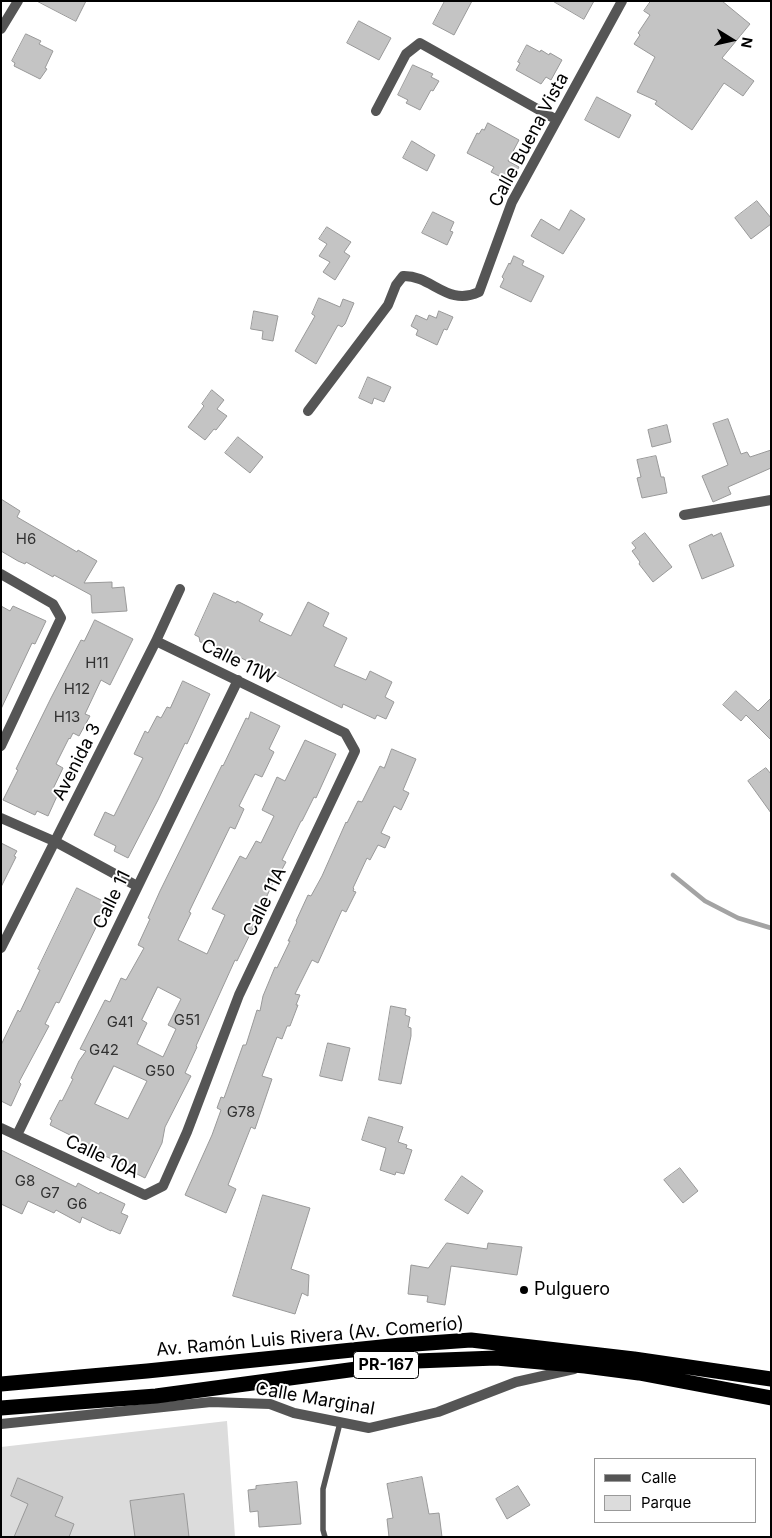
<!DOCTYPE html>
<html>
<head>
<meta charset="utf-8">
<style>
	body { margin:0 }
	#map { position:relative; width:772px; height:1538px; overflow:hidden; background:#fff; font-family:Inter,sans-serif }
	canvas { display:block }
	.frame { position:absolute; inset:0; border:2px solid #000; pointer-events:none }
	.legend { position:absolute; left:594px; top:1458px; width:162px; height:65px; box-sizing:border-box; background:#fff; border:1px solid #999; margin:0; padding:6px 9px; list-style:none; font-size:15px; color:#000 }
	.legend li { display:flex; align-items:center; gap:10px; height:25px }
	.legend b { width:25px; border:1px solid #999 }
	.north { position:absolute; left:707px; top:15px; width:50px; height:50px; -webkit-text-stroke:4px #fff; paint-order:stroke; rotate:100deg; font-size:14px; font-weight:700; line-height:20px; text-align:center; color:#000 }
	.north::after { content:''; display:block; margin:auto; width:18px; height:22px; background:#000; clip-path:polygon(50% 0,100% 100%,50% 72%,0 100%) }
</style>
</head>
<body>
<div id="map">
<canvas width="772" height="1538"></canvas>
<div class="frame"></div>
<ul class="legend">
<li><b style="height:6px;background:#555"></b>Calle</li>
<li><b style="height:14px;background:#dcdcdc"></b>Parque</li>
</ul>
<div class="north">N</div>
</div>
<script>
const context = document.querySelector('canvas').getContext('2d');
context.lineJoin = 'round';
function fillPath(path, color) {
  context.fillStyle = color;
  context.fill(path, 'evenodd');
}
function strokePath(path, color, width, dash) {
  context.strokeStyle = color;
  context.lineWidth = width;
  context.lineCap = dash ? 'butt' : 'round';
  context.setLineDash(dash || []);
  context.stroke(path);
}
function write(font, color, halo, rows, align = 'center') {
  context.font = font + ' Inter,sans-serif';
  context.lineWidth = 4;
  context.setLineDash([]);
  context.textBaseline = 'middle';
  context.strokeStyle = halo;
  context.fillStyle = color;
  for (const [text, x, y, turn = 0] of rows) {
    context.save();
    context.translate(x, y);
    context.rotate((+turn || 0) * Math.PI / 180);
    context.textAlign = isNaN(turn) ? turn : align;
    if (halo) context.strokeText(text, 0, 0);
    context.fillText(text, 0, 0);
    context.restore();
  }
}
const green = new Path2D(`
	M227 1421 235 1537H1V1447Z`);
const stream = new Path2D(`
	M673 875 705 901 738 918 771 928`);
const building = new Path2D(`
	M37 1H86L76 21Z
	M445 1H472L454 35 433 24Z
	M553 1H594L584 19Z
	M651 1H722L750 24 722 58 754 81 743 96 724 83 692 130 655 104 657 101 637 92 655 57 634 44 640 35 638 33 650 15 644 11Z
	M359 21 391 38 379 60 347 43Z
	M26 34 41 41 39 44 53 51 45 68 47 69 40 79 14 66 15 63 12 61Z
	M527 45 540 52 541 50 549 55 550 53 562 60 551 80 546 77 541 84 516 70 520 63 518 62Z
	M413 65 433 74 431 77 439 81 433 91 431 90 420 110 406 103 408 100 398 95Z
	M597 97 631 115 619 138 585 120Z
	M488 123 519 140 508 161 519 167 511 182 491 172 494 167 467 153 477 133 479 134 482 129 484 130Z
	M412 141 435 155 427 171 403 158Z
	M757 201 771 218V224L751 239 735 218Z
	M571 210 585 219 563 254 531 236 541 219 559 230Z
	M433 212 454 222 450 231 453 232 447 245 422 233Z
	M327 227 351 242 344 252 350 256 335 280 323 272 330 262 319 256 327 244 319 239Z
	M514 256 524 261 522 265 544 276 531 302 500 287 504 279 502 277 509 263 510 264Z
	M319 298 340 307 343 299 354 303 345 324 342 327 338 325 316 364 295 351 315 316 312 314Z
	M254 311 278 316 273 341 262 339 263 331 251 329Z
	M439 311 453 317 447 330 444 329 437 345 416 335 418 330 411 326 416 315 427 320 429 315 436 318Z
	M368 377 391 387 384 402 374 398 372 404 359 398Z
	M212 390 224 400 217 409 227 416 216 430 214 429 205 440 188 427 204 406 202 404Z
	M728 419 741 454 747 452 750 457 771 450V468L728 487 731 494 713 502 702 476 728 465 713 424Z
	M667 425 671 442 652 447 648 430Z
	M238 437 263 457 250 473 225 453Z
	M656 456 661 477H664L667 493 642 498 637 478 641 477 637 460Z
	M1 499 20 511 17 517 77 552 78 550 97 561 84 583 112 582V588L124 587 127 611 92 613 91 595 54 575 53 577 26 562 25 564 18 561 1 551Z
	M645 533 672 567 653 582 639 564 640 562 632 551 636 548 632 543Z
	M721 533 734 566 702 579 689 545 712 534 713 536Z
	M214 593 236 603 237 601 263 614 259 621 291 636 308 602 329 613 323 626 347 638 334 666 366 680 370 671 392 682 385 697 394 702 386 719 377 715 375 719 343 704 342 708 213 644 200 642 199 637 195 635Z
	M1 606 10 611 13 606 46 621 35 644 32 643 1 709Z
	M95 620 133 639 110 685 101 680 85 714 90 716 79 736 73 733 70 739 69 738 56 764 63 768 52 791 58 794 48 816 37 811 35 815 3 800 18 770 16 769 51 698 81 640 84 641Z
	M183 681 210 694 187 744 185 743 158 800 128 858 114 851 116 846 94 835 105 812 114 816 143 758 134 754 145 731 148 733 157 716 161 718 167 707 170 708Z
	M736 691 758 711 771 698V740L746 715 741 721 723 705Z
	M251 712 280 726 269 749 274 752 262 777 255 774 239 806 244 809 235 829 230 827 189 912 191 913 178 940 207 954 225 915 212 909 240 856 246 859 256 841 261 843 274 816 262 810 277 777 285 781 305 740 336 754 316 798 314 797 302 821H301L282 860 286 862 278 877 276 876 257 918H258L237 961 235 960 196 1046 197 1047 185 1073 191 1076 165 1127 162 1143 145 1178 125 1168 126 1166 76 1142 78 1139 50 1125 52 1120 50 1119 60 1100 62 1101 73 1079 71 1078 79 1061 86 1051 80 1049 105 1000 110 1002 121 978 126 980 144 948 138 945 150 919 148 918 160 891 222 765 223 766 246 718 248 719ZM158 987 181 999 168 1025 176 1029 163 1057 137 1044 147 1023 142 1020ZM114 1066 147 1081 128 1119 95 1104Z
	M392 749 416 759 403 790 409 793 401 810 394 806 381 833 390 837 385 848 378 845 370 860 367 858 353 888 354 889 353 891 356 892 346 912 342 910 318 963 312 960 295 994 300 995 296 1005H298L290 1026H287L282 1039 277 1037 262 1076 272 1079 255 1129 251 1127 228 1185 236 1189 226 1213 185 1195 212 1135 221 1110 217 1108 221 1097 224 1098 243 1045H246L257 1010 260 1011 263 996 275 967 277 968 290 941H288L297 922 296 921 308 895 311 896 322 876 346 822 347 823 358 801 362 802 380 766 384 768Z
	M766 768 771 774V813L748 781Z
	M1 843 17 851 14 856 16 857 1 887Z
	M77 888 107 903 103 910 104 911 59 1003 56 1002 45 1024 49 1026 19 1082 21 1084 11 1106 1 1101V1045L18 1010 20 1012 40 970 38 969Z
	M391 1006 406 1009 405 1015 410 1017 408 1027 411 1028V1036L401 1084 379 1080Z
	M328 1043 350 1048 342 1081 320 1076Z
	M369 1117 403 1127 398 1142 407 1145 406 1148 412 1150 404 1174 396 1172 395 1175 380 1170 386 1148 362 1140Z
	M1 1150 76 1187 78 1183 99 1194 100 1192 125 1204 121 1213 128 1216 120 1234 111 1230V1231L82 1217 80 1223 56 1210 54 1213 28 1201 22 1214 1 1204Z
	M680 1168 698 1191 683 1203 664 1180Z
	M462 1176 483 1191 468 1214 445 1200Z
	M263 1195 310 1208 291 1269 309 1275 308 1296 302 1293 295 1314 233 1296Z
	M447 1243 487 1249 488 1243 522 1247 517 1275 451 1266 445 1305 427 1302 428 1296 408 1294 411 1265 428 1268Z
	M422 1477 429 1514 439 1513 442 1537H389L387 1519 393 1518 387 1484Z
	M18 1478 63 1497 55 1516 74 1524 69 1537H14L28 1504 11 1496Z
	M297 1482 301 1524 259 1527 258 1511 250 1512 248 1490 256 1489V1486Z
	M518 1486 530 1505 507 1519 496 1499Z
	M184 1494 189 1537H135L130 1501Z`);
const lane = new Path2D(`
	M325 1537 323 1530V1489L340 1423`);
const street = new Path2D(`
	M1 29 18 1
	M376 111 406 54 420 43 557 120
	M308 411 388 305 396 285 403 276C432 275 447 307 479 292L512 202 622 1
	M684 515 771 500
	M1 574 53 604 61 618 1 746
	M1 818 56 842 137 886
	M1 948 156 641 180 589
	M1 1128 145 1195 163 1186 187 1132 239 995 355 751 345 733 156 641
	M17 1135 238 680
	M1 1424 211 1402 270 1404 294 1413 369 1428 438 1412 516 1382 574 1369`);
const highway = new Path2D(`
	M1 1384 147 1371 401 1345 471 1340 634 1359 771 1379
	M1 1408 156 1396 416 1361 496 1358 585 1366 639 1373 771 1398`);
const markers = [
	[524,1290,5,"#000"]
];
const numberNames = [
	["H6",26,539],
	["H11",97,663],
	["H12",77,689],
	["H13",67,717],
	["G51",187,1020],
	["G41",120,1022],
	["G42",104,1050],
	["G50",160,1071],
	["G78",241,1112],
	["G8",25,1181],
	["G7",50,1193],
	["G6",77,1204]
];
const shields = [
	[386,1365,65]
];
const shieldNames = [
	["PR-167",386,1365]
];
const streetNames = [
	["Calle Buena Vista",529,140,-62],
	["Calle 11W",238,662,26],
	["Avenida 3",77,762,-63],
	["Calle 11",112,900,-64],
	["Calle 11A",265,902,-64],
	["Calle 10A",102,1157,25],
	["Av. Ramón Luis Rivera (Av. Comerío)",310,1337,-5],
	["Calle Marginal",315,1399,10]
];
const poiNames = [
	["Pulguero",534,1290]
];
fillPath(green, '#dcdcdc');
strokePath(stream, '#a3a3a3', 4.5);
fillPath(building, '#c4c4c4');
strokePath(building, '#999', 1);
strokePath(lane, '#555', 5.5);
strokePath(street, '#555', 10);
strokePath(highway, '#000', 15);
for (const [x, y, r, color] of markers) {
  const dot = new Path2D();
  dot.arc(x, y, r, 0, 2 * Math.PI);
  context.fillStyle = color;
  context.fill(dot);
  strokePath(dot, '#fff', 2);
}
write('15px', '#313131', null, numberNames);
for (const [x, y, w] of shields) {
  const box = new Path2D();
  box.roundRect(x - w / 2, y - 13.5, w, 27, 4);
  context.fillStyle = '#fff';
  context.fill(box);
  strokePath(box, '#000', 1);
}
write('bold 16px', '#000', null, shieldNames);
write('18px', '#000', '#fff', streetNames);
write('18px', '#000', '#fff', poiNames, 'left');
</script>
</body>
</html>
